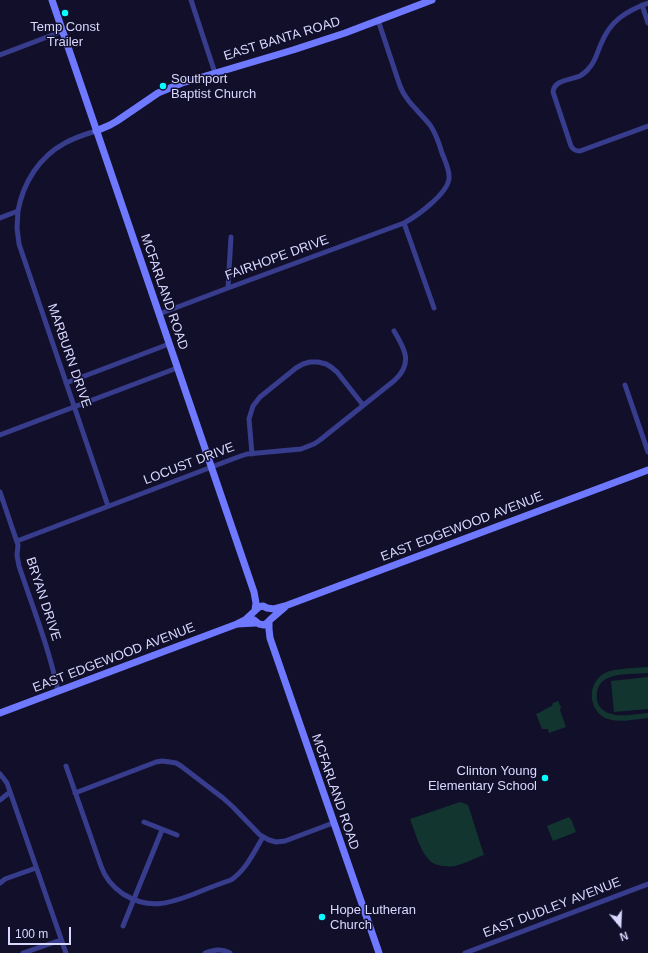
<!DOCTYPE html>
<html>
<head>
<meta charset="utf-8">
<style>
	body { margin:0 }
	#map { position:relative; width:648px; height:953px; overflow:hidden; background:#110f2a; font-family:Arial,sans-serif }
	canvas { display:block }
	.north { position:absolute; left:600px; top:905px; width:40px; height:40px; -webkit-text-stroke:3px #110f2a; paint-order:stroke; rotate:161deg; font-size:11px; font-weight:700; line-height:16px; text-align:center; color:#d9d8ff }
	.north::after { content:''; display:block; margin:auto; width:14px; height:18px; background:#d9d8ff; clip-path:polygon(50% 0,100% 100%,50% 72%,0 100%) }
	.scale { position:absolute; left:8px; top:927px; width:63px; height:18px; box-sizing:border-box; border:2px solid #d9d8ff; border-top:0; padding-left:5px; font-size:12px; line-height:14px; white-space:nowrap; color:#d9d8ff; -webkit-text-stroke:3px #110f2a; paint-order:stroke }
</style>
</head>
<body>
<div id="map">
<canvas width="648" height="953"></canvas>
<div class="north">N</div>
<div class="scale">100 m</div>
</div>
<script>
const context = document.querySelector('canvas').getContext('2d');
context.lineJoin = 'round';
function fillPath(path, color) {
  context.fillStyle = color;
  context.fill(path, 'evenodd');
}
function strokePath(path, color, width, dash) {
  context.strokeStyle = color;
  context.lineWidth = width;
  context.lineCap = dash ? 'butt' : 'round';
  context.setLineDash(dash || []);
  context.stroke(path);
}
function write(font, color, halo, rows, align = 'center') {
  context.font = font + ' Arial,sans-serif';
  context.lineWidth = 3;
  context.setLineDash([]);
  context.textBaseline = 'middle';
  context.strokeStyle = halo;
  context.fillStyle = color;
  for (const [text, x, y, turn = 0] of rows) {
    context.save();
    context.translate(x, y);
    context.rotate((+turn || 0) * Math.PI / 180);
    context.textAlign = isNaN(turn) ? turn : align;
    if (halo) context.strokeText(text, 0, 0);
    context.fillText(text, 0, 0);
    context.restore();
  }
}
const green = new Path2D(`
	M648 667V673C637 674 617 673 608 678 602 680 598 686 597 692 596 698 597 703 600 707 610 720 634 714 648 713V718C637 719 619 723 608 719 588 712 586 683 605 673 615 668 636 668 648 667Z
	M648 677V709L614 712 611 681Z
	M558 701 561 707 560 710 566 727 549 733 548 729H542L536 714C542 712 546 708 552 706L553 703Z
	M460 802 468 805 484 855C475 858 464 864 455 866 450 867 437 866 433 863 421 856 415 831 410 819Z
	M569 817 570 819H571L576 832 553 841 547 826Z`);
const street = new Path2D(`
	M191 0 215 73
	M648 3C626 11 610 21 601 44 597 52 596 61 589 68 587 71 583 74 580 76 570 80 554 80 553 92L571 146C573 150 576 151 580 151L648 126
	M642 5 648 23
	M0 55 63 31
	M18 211 17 228 19 244 108 506
	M0 218 18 211C23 183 39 157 65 143 74 138 86 134 96 131
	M404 223 434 308
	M228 288 231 237
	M159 314 228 288 404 223C417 216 447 194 449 179 450 170 445 161 442 153 439 143 436 133 430 125 420 112 406 102 400 86L378 20
	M66 383 169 344
	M625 385 648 452
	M0 435 177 368
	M252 454 249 419 253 406 260 397 296 368 303 364 310 362H318L326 364 331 367 337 372 363 405
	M0 492 18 545 17 555 19 566C33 608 49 648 58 691
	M17 541 238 457 247 454 301 449 314 444 320 440 395 380C413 363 405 349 394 331
	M66 766 101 866C105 878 113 887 123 894 149 910 168 904 194 894 206 889 219 884 231 880 246 870 254 852 263 837
	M0 774 4 779 7 783 66 953
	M75 793 156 762 162 761 170 762 176 763 181 766 223 798 233 807 260 835 269 840 276 842 285 841 333 823
	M0 800 10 792
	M144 822 177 835
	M0 883 5 879 36 868
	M123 926 162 830
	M23 953 61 940
	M205 953C214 950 221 948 230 953
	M465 953 648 884`);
const secondary = new Path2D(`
	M52 0 254 592 256 603 255 610
	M96 131 110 125 117 121 158 93 182 83 293 50 345 33 432 0
	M254 620 259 624 264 625 267 623 271 619 285 607
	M269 622V629L270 638 379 953
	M237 624 245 620 259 607 263 606 267 608 274 609 285 606 648 470
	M0 713 237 624 256 623`);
const markers = [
	[65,13,4,"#04fdff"],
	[163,86,4,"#04fdff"],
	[545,778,4,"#04fdff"],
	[322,917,4,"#04fdff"]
];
const poiNames = [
	["Temp Const",65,27,"center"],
	["Trailer",65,42,"center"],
	["Southport",171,79],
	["Baptist Church",171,94],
	["Clinton Young",537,771,"right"],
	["Elementary School",537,786,"right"],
	["Hope Lutheran",330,910],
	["Church",330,925]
];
const streetNames = [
	["EAST BANTA ROAD",282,39,-17],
	["FAIRHOPE DRIVE",277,258,-20],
	["MCFARLAND ROAD",164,292,71],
	["MARBURN DRIVE",69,356,71],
	["LOCUST DRIVE",189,464,-21],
	["EAST EDGEWOOD AVENUE",462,527,-21],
	["BRYAN DRIVE",43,599,72],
	["EAST EDGEWOOD AVENUE",114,658,-21],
	["MCFARLAND ROAD",335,792,71],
	["EAST DUDLEY AVENUE",552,908,-21]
];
fillPath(green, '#123530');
strokePath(street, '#373c8c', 5);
strokePath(secondary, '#6f79ff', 7);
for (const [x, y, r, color] of markers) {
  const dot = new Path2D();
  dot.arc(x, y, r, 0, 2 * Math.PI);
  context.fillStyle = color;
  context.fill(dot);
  strokePath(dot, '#110f2a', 1.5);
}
write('13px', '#d9d8ff', '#110f2a', poiNames, 'left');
write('13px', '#d9d8ff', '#110f2a', streetNames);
</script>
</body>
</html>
